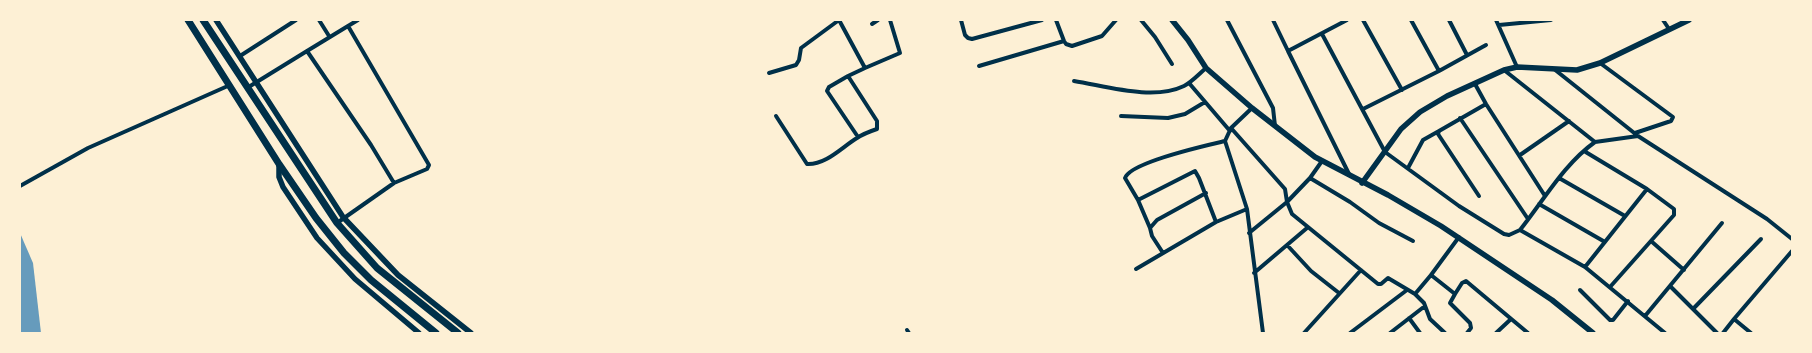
<!DOCTYPE html>
<html>
<head>
<meta charset="utf-8">
<style>
	body { margin:0 }
	#map { position:relative; width:1812px; height:353px; overflow:hidden; background:#fdf0d5; font-family:"Archivo Narrow",sans-serif }
	canvas { display:block }
	.frame { position:absolute; inset:0; border:21px solid #fdf0d5; pointer-events:none }
</style>
</head>
<body>
<div id="map">
<canvas width="1812" height="353"></canvas>
<div class="frame"></div>
</div>
<script>
const context = document.querySelector('canvas').getContext('2d');
context.lineJoin = 'round';
function fillPath(path, color) {
  context.fillStyle = color;
  context.fill(path, 'evenodd');
}
function strokePath(path, color, width, dash) {
  context.strokeStyle = color;
  context.lineWidth = width;
  context.lineCap = dash ? 'butt' : 'round';
  context.setLineDash(dash || []);
  context.stroke(path);
}
const water = new Path2D(`
	M20 233 33 263 41 333H20Z`);
const minor = new Path2D(`
	M319 20 329 36
	M961 20 965 35 968 38 972 39 1042 20
	M1056 20 1064 41 1066 44 1072 46 1102 36 1116 20
	M1141 20 1155 37 1172 64
	M1227 20 1273 108 1275 126
	M1273 20 1288 51
	M1347 20 1288 51 1349 174
	M1363 20 1402 90
	M1411 20 1439 71 1486 45
	M1449 20 1467 55
	M1496 20 1517 67
	M1663 20 1669 29
	M872 24 878 20
	M1499 25 1551 20
	M348 26 358 20
	M1322 34 1385 152 1459 206 1504 234 1509 235 1520 230 1585 267 1665 333
	M307 51 348 26 429 165 427 169 394 183 337 223
	M240 56 296 20
	M1600 63 1673 117 1671 121 1635 133
	M979 66 1064 41
	M865 68 900 53 890 20
	M1554 69 1638 136 1767 219 1792 239
	M1504 70 1595 142C1564 164 1544 200 1520 230
	M769 73 796 65 799 60 801 48 839 20
	M848 76 829 87 827 91 858 137
	M1074 81C1106 86 1153 101 1184 86 1192 82 1199 74 1206 68
	M1189 83 1230 131
	M1475 84 1486 104 1545 196
	M247 88 307 51 371 145 394 183
	M1252 108 1231 128 1225 141 1247 209 1263 333
	M1363 109 1439 71
	M776 116 807 164C826 165 842 147 857 138 863 134 871 131 877 129V121L848 76 865 68 839 20
	M1121 116 1168 118 1185 114 1205 102
	M1460 118 1528 219
	M1231 128 1285 189 1287 202 1292 214 1378 284H1381L1388 278 1415 294 1431 275 1455 294 1462 283 1466 281 1528 333
	M1595 142 1638 136
	M1584 151 1647 189 1674 209V215L1610 287
	M1520 155 1569 121
	M1322 161 1310 178 1350 202 1379 223 1413 241
	M1408 168 1423 140 1439 131
	M1559 178 1625 216
	M20 186 88 148 230 85
	M1479 196 1438 134 1439 131 1486 104
	M1138 200 1150 228 1152 236 1163 253
	M1539 204 1605 242
	M1216 222 1199 178 1195 171 1138 200 1125 178C1130 162 1208 145 1225 141
	M1150 228 1157 220 1206 193
	M1249 233 1287 202 1310 178
	M1651 241 1684 270
	M1287 245 1311 271 1339 293
	M1585 267 1647 189
	M1136 269 1216 222 1247 209
	M1254 273 1307 228
	M1431 275 1459 237
	M1670 286 1717 333
	M1580 290 1610 320H1613L1628 301
	M1415 294 1424 303 1430 319 1445 333
	M1455 294 1450 303 1470 323 1471 328 1467 333
	M1693 309 1761 239
	M1645 316 1722 223
	M1409 318 1420 333
	M907 330 909 333
	M1304 333 1361 270
	M1350 333 1407 290
	M1390 333 1425 306
	M1496 333 1511 319
	M1723 333 1734 319
	M1751 333 1734 319 1792 251`);
const tertiary = new Path2D(`
	M216 20 343 217 398 275 471 333
	M1172 20 1188 40 1206 68 1252 108 1315 157 1388 195 1441 226 1552 300 1593 333
	M279 164V177L283 187 317 238 355 279 419 333
	M1362 183 1401 129 1420 112 1447 96 1504 70 1517 67 1577 70 1600 63 1689 20`);
const primary = new Path2D(`
	M188 20 279 164 316 218 344 253 371 280 436 333
	M203 20 337 223 377 268 458 333`);
fillPath(water, '#669bbc');
strokePath(minor, '#003049', 4);
strokePath(tertiary, '#003049', 5.5);
strokePath(primary, '#003049', 7);
</script>
</body>
</html>
